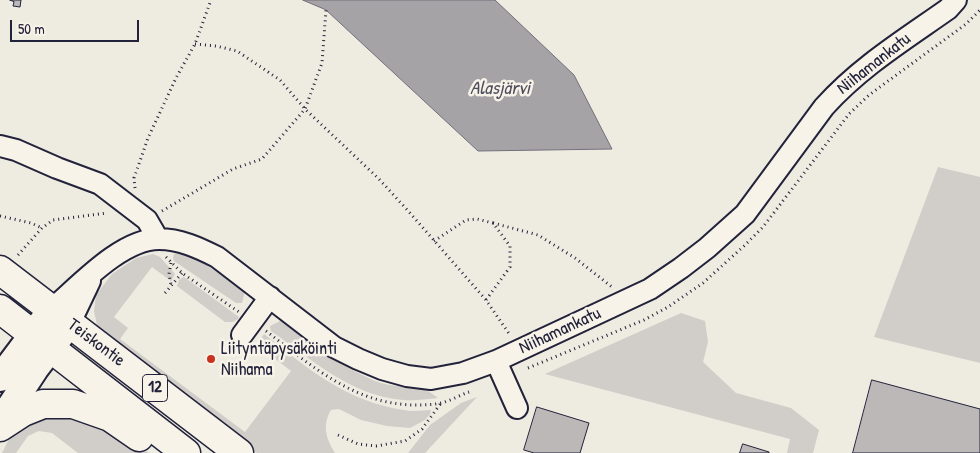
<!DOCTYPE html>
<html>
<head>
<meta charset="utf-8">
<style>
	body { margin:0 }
	#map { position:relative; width:980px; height:453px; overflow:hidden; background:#eeebe1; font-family:"Patrick Hand",sans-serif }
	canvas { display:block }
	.scale { position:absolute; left:10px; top:20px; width:129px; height:22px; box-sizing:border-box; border:2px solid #22223b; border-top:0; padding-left:6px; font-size:15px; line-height:18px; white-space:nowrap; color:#22223b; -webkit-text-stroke:4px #f7f3e8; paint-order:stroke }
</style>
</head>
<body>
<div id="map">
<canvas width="980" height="453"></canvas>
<div class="scale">50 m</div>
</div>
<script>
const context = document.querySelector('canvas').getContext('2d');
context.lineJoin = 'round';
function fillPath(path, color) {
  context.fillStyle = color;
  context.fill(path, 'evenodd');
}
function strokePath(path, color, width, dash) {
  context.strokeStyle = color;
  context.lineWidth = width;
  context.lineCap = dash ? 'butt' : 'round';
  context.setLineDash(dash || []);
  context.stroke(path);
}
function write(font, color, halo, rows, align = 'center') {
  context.font = font + ' "Patrick Hand",sans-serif';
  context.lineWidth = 5;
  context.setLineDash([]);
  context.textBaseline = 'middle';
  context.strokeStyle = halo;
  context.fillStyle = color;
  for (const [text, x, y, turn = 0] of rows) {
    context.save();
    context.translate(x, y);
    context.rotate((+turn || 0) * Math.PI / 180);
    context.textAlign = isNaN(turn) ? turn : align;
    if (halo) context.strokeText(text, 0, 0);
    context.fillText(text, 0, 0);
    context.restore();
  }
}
const green = new Path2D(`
	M938 167 980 177V363L874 337Z
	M178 253 196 258 245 291 242 303H236L174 261 173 258 174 254Z
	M153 254 160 257 175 274 171 281 152 267 114 317 128 328 120 339 245 432 291 371 260 347V340L264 334C307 368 347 402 404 410 413 412 422 410 431 410L430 414 425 420 410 428 387 426 361 420 339 409 331 410C322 425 326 439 335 453H257L109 343 98 330 94 311 96 295 112 274 136 258Z
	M184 277 239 317 238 319 233 322H225L177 286 179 280Z
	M681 313 705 321 708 342 703 362 736 393 791 408 819 430 813 453H787L790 439 545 374Z
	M280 321 284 322C311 344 342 367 375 381 391 387 408 386 425 390 429 391 434 395 438 398 427 399 414 401 403 400 351 396 311 359 271 331L270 326Z
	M477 397 425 453H408L430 425 461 403Z
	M61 409 120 430 149 453H78L52 433 39 431 28 436 16 453H2L12 433 21 424Z`);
const water = new Path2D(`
	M303 0H495L574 75 612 149 478 151 326 10Z`);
const building = new Path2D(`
	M10 0H21L20 7 13 6 14 2Z
	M872 380 980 409V453H853Z
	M537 407 589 423 580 453H534L524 450Z
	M743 444 769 452V453H740Z`);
const path = new Path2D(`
	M195 44 216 46 237 51 280 80 305 109 379 179 410 213 486 300 510 335
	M135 188 134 178 148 138 176 78 195 44 211 0
	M162 211 233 169 262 159 305 109 322 63 326 10
	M0 216 31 223 42 228
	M493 223 538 235 575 258 612 287
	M434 241 466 220 477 219 493 223 510 246V267L486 300
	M18 255 42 228 53 220 107 213
	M166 257 182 273 239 312
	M171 263 169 274 171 285
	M165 293 182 273
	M266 331C312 366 354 404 414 405 423 405 432 405 441 403 450 401 460 395 469 392
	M528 368 644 320 668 307 703 283 744 246 763 227 849 114 869 95 966 24 980 10
	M338 435 358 444 376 446 405 441 422 429 441 403`);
const minor = new Path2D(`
	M0 146 16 150 57 168 100 184 147 220 158 239
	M52 309C79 286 121 239 159 239 180 239 199 248 217 257L334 347 358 359 382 369 407 376 431 379 463 373 496 361 650 289 681 268 707 248 745 214 824 107C860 67 904 40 948 9L956 0
	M70 323 90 281
	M242 335 270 297
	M496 361 517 408`);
const major = new Path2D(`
	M0 378 52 309
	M0 422 35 369 70 323`);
const highway = new Path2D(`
	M0 270 239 453
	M0 309 186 453
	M0 427 23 412 43 404H73L110 417 139 437`);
const markers = [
	[211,359,5,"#c8321e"]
];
const shields = [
	[155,388,25]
];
const shieldNames = [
	["12",155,388]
];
const streetNames = [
	["Niihamankatu",874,64,-38],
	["Niihamankatu",560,331,-25],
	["Teiskontie",96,343,37]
];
const poiNames = [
	["Liityntäpysäköinti",221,349],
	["Niihama",221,370]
];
const waterNames = [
	["Alasjärvi",500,89]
];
fillPath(green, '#d1cdc9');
fillPath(water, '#a6a3a6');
strokePath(water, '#716f7b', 1);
fillPath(building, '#bbb8b7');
strokePath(building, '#22223b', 1);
strokePath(minor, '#22223b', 24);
strokePath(major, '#22223b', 30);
strokePath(highway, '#22223b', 31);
strokePath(path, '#22223b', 3, [1, 4]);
strokePath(minor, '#f7f3e8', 20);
strokePath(major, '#f7f3e8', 26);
strokePath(highway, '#f7f3e8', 28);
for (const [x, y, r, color] of markers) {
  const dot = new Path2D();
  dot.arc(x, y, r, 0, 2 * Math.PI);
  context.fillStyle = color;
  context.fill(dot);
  strokePath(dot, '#f7f3e8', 2);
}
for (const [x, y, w] of shields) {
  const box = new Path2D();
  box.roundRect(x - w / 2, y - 13.5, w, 27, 4);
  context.fillStyle = '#f7f3e8';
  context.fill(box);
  strokePath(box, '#22223b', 1);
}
write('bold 16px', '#22223b', null, shieldNames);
write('18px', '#22223b', '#f7f3e8', streetNames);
write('18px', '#22223b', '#f7f3e8', poiNames, 'left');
write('italic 19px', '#504f60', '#f7f3e8', waterNames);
</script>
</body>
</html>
